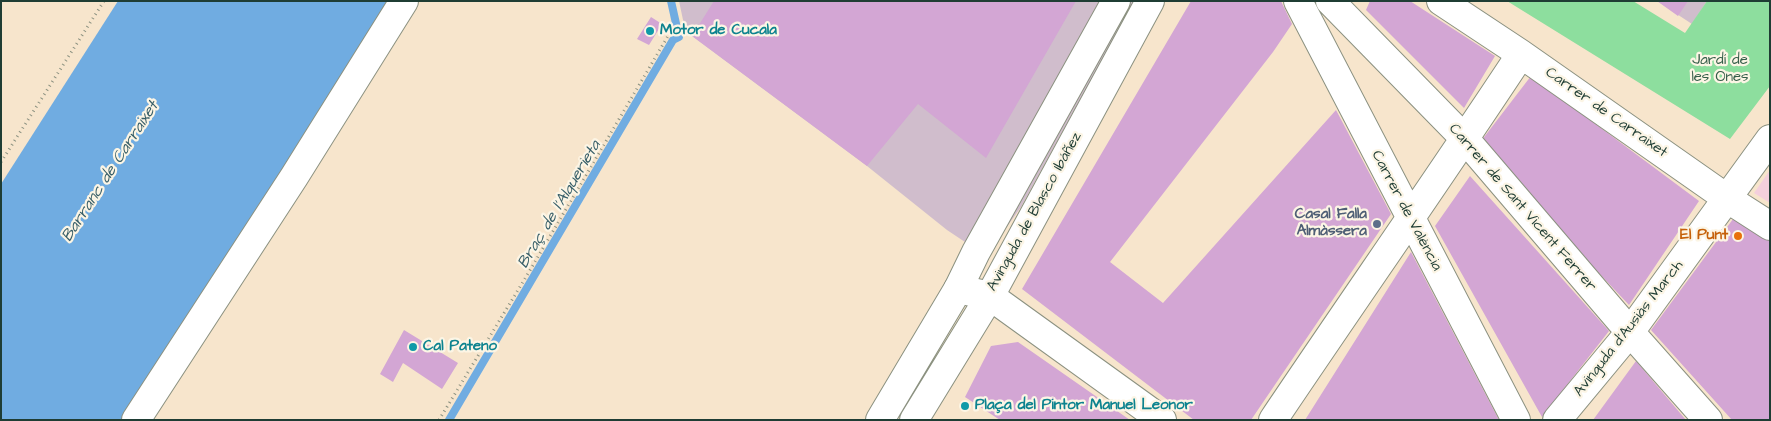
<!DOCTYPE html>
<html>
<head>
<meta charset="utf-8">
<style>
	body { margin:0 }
	#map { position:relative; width:1771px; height:421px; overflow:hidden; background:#f7e5cc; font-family:"Architects Daughter",sans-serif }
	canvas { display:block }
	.frame { position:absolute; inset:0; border:2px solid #1f3d34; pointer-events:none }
</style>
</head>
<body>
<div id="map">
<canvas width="1771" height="421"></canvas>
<div class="frame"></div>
</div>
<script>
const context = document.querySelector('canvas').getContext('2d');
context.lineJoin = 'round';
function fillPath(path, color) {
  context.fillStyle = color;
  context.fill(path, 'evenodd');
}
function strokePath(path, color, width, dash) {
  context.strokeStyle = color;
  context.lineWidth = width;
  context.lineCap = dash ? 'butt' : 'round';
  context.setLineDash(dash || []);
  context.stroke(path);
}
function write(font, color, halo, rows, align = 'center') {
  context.font = font + ' "Architects Daughter",sans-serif';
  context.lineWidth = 4.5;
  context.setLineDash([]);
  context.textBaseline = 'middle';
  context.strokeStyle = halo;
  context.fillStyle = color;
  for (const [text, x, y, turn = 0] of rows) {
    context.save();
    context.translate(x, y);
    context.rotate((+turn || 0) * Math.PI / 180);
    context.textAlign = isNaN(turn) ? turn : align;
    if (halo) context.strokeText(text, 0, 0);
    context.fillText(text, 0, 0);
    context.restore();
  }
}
const built = new Path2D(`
	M1770 170V203L1754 193Z`);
const industrial = new Path2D(`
	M679 1H1134L1021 207 986 256 947 230 867 166 692 36 686 34Z
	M1657 1H1707L1692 24Z`);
const green = new Path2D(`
	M1507 1H1633L1685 33 1707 1H1770V86L1730 139Z`);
const water = new Path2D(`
	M118 1H391L123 420H1V184Z`);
const stream = new Path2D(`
	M449 420 673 40 679 37 671 1`);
const building = new Path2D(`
	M714 1H1076L986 158 918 104 867 166 692 36Z
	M1191 1H1281L1292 24 1273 52 1110 262 1163 303 1336 110 1391 214 1251 420H1194L1022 289Z
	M1370 1H1410L1495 56 1464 108 1366 10Z
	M1657 1H1688L1678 16Z
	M651 17 662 24 649 45 637 39Z
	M1531 76 1699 201 1629 305 1478 145Z
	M1470 176 1609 331 1542 417 1435 226Z
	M1736 215 1770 240V420H1732L1651 330Z
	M1411 252 1499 420H1305Z
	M404 330 458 363 442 389 403 363 393 382 380 374Z
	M1018 342 1130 420H1000L965 397 991 346Z
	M1636 361 1686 420H1593Z`);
const path = new Path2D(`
	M1 162 104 1
	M439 420 529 272 668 36`);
const minor = new Path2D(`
	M1298 1 1516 420
	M1330 1 1465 139 1630 332 1708 420
	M1441 1 1521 54 1728 199 1770 226
	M958 289 990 296 1162 420
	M136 420 294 177 404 1
	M1273 420C1355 298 1440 177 1521 54
	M1557 420 1630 332 1770 139`);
const major = new Path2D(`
	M880 420 958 289 976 252 1116 1
	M914 420 990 296 1150 1`);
const markers = [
	[650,31,5,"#0f9aa8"],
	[1377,224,5,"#5c6f8a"],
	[1738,236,5,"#e8710a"],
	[413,347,5,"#0f9aa8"],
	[965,406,5,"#0f9aa8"]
];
const cultureNames = [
	["Motor de Cucala",660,31],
	["Cal Pateno",423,347],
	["Plaça del Pintor Manuel Leonor",975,406]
];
const parkNames = [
	["Jardí de",1720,61],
	["les Ones",1720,78]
];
const streetNames = [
	["Carrer de Carraixet",1606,113,35],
	["Carrer de Sant Vicent Ferrer",1522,208,49],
	["Carrer de València",1406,211,62],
	["Avinguda de Blasco Ibáñez",1035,212,-61],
	["Avinguda d'Ausiàs March",1629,329,-52]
];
const serviceNames = [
	["Casal Falla",1367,215],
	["Almàssera",1367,232]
];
const foodNames = [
	["El Punt",1728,236]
];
const waterNames = [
	["Barranc de Carraixet",111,172,-57],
	["Braç de l'Alquerieta",560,205,-59]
];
fillPath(built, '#f4cfdc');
fillPath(industrial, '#d0bdcc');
fillPath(green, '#8dde9e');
fillPath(water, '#70ace1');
strokePath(stream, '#70ace1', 8);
fillPath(building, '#d3a6d4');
strokePath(minor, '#8b9180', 30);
strokePath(major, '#8b9180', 30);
strokePath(path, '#8b9180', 3, [1, 4]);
strokePath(minor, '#fff', 28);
strokePath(major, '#fff', 28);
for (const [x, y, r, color] of markers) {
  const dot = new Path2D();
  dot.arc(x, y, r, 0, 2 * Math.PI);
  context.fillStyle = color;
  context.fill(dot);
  strokePath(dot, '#fcf5e5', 2);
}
write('bold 15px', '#0d838f', '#fcf5e5', cultureNames, 'left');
write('15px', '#355d49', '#fcf5e5', parkNames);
write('15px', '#1f3d34', '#fcf5e5', streetNames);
write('bold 15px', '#4e5e75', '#fcf5e5', serviceNames, 'right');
write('bold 15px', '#c56008', '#fcf5e5', foodNames, 'right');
write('italic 16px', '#375e68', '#fcf5e5', waterNames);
</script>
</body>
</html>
